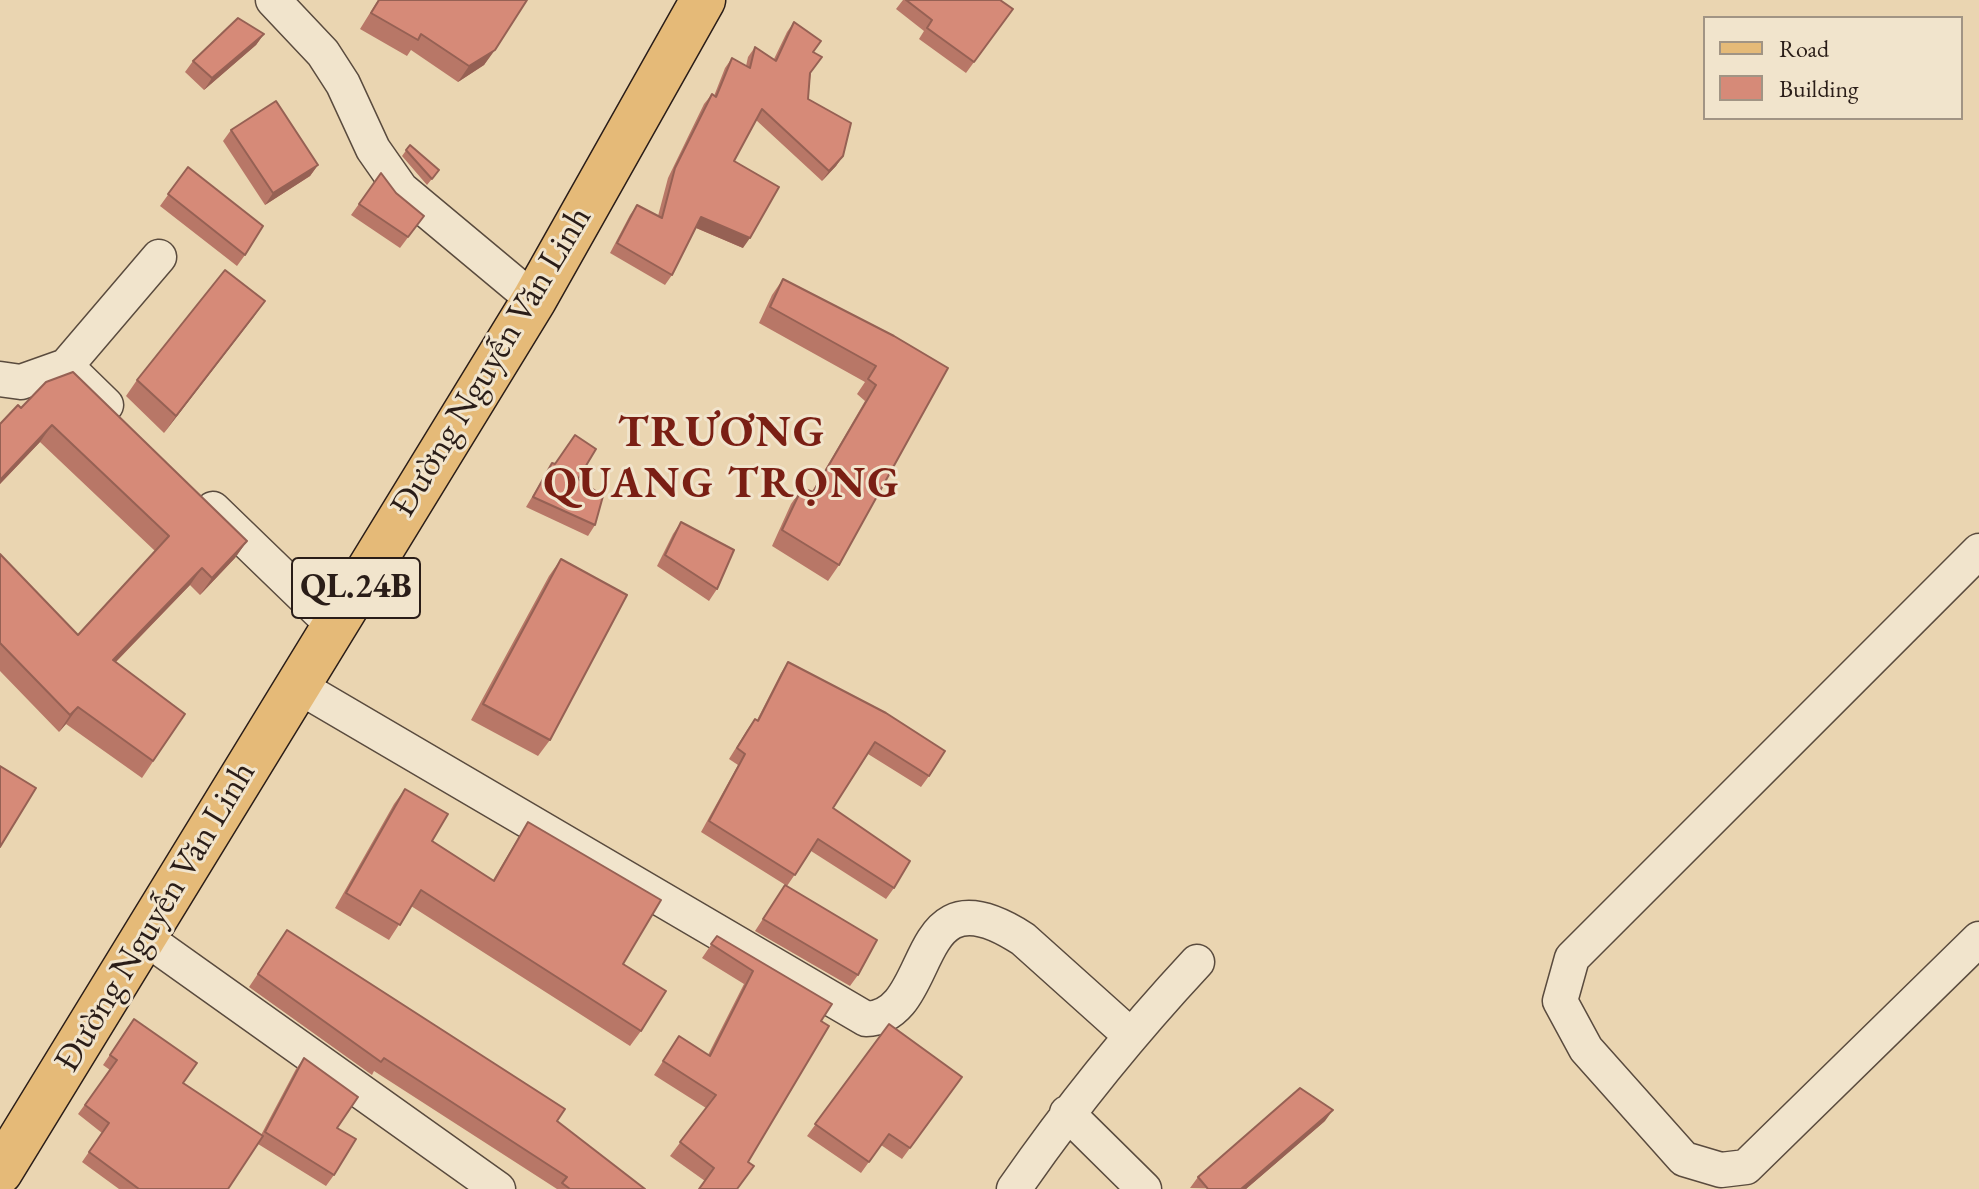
<!DOCTYPE html>
<html>
<head>
<meta charset="utf-8">
<style>
	body { margin:0 }
	#map { position:relative; width:1979px; height:1189px; overflow:hidden; background:#ead5b1; font-family:"EB Garamond",serif }
	canvas { display:block }
	.legend { position:absolute; left:1703px; top:16px; width:260px; height:104px; box-sizing:border-box; background:#f1e4cc; border:2px solid #a19484; margin:0; padding:10px 14px; list-style:none; font-size:24px; color:#2a1d18 }
	.legend li { display:flex; align-items:center; gap:16px; height:40px }
	.legend b { width:40px; border:2px solid #a19484 }
</style>
</head>
<body>
<div id="map">
<canvas width="1979" height="1189"></canvas>
<ul class="legend">
<li><b style="height:10px;background:#e5ba78"></b>Road</li>
<li><b style="height:22px;background:#d68a78"></b>Building</li>
</ul>
</div>
<script>
const context = document.querySelector('canvas').getContext('2d');
context.lineJoin = 'round';
function strokePath(path, color, width, dash) {
  context.strokeStyle = color;
  context.lineWidth = width;
  context.lineCap = dash ? 'butt' : 'round';
  context.setLineDash(dash || []);
  context.stroke(path);
}
function fillPath(path, color) {
  context.fillStyle = color;
  context.fill(path, 'evenodd');
}
function write(font, color, halo, rows, align = 'center') {
  context.font = font + ' "EB Garamond",serif';
  context.lineWidth = 6;
  context.setLineDash([]);
  context.textBaseline = 'middle';
  context.strokeStyle = halo;
  context.fillStyle = color;
  for (const [text, x, y, turn = 0] of rows) {
    context.save();
    context.translate(x, y);
    context.rotate((+turn || 0) * Math.PI / 180);
    context.textAlign = isNaN(turn) ? turn : align;
    if (halo) context.strokeText(text, 0, 0);
    context.fillText(text, 0, 0);
    context.restore();
  }
}
const minor = new Path2D(`
	M273 0 323 53 343 84 373 149 401 189 534 300
	M66 366 106 405
	M0 379 21 382 66 366 159 257
	M213 509 333 625
	M1979 551 1572 958 1560 1001 1586 1049 1684 1159 1721 1170 1746 1167 1979 939
	M298 686 866 1019C939 1017 906 863 1023 939L1130 1035
	M144 937 498 1189
	M1067 1113 1144 1189
	M1014 1189C1070 1108 1130 1034 1197 962`);
const primary = new Path2D(`
	M0 1172 534 300 703 0`);
const wall = new Path2D(`
	M378 0H527L484 65 458 82 411 50 407 56 360 29Z
	M903 0H1000L1013 9 966 73 919 39 924 31 896 9Z
	M794 22 813 52 808 99 843 156 836 166 822 181 756 120 734 161 743 248 696 228 672 275 665 285 610 253 630 215 637 205 658 216 668 178 704 104 712 94 714 96 725 68 732 58 746 66 748 57 755 47 774 59 787 32Z
	M264 34 256 45 204 90 185 72 193 61Z
	M231 130 318 165 310 176 265 205 223 141Z
	M410 145 439 170 427 185 402 156Z
	M188 167 245 255 237 266 160 206Z
	M381 173 396 193 424 216 400 248 351 215Z
	M783 279 894 336 839 565 828 581 772 546 791 504 802 488 812 492 865 401 857 394 865 382 759 323 772 295Z
	M265 301 164 433 126 396 137 380Z
	M46 382 247 541 235 558 200 595 190 585 116 662 185 714 142 778 66 724 59 732 0 671V554L78 635 155 551 40 442 0 484V424L21 408Z
	M552 463 578 479 595 525 588 536 526 507Z
	M681 522 717 589 709 601 657 566 673 534Z
	M561 559 550 740 538 756 471 720 549 576Z
	M788 662 929 776 921 787 868 754 833 808 894 888 886 899 811 851 787 886 701 832 738 765 729 759 747 730 755 719 757 720 781 673Z
	M405 789 432 841 493 880 518 838 528 822 623 964 641 1031 630 1046 411 906 389 940 335 908 394 804Z
	M785 885 858 975 850 986 755 931Z
	M287 930 557 1121 645 1189H557L374 1071 372 1075 249 987Z
	M717 936 832 1004 705 1181 670 1156 706 1108 654 1075 679 1036 708 1055 744 984 702 958Z
	M134 1019 183 1083 261 1135 296 1069 304 1058 337 1128 334 1175 326 1186 258 1144 228 1189H119L82 1162 102 1133 78 1114 110 1070 103 1065Z
	M889 1024 962 1077 902 1159 881 1145 861 1173 807 1136Z
	M1325 1121 1246 1189 1190 1188 1198 1177Z`);
const shadedWall = new Path2D(`
	M264 34 256 45 204 90 212 78Z
	M495 50 484 65 458 82 469 66Z
	M843 156 836 166 822 181 829 171Z
	M318 165 310 176 265 205 273 193Z
	M701 217 750 238 743 248 694 227Z
	M265 301 253 318 164 433 176 416Z
	M52 425 40 442 0 484V480Z
	M247 541 235 558 200 595 212 578Z
	M202 568 190 585 101 677 113 660Z
	M78 707 66 724 59 732 70 715Z
	M1333 1110 1325 1121 1246 1189H1241Z`);
const building = new Path2D(`
	M379 0H527L495 50 469 66 421 34 418 40 371 13Z
	M906 0H1000L1013 9 974 62 927 28 932 20Z
	M238 18 264 34 212 78 193 61Z
	M794 22 821 41 813 52 822 57 810 73 808 99 851 123 843 156 829 171 762 109 734 161 779 187 750 238 701 217 672 275 617 243 637 205 662 218 675 168 712 94 716 97 732 58 750 68 755 47 776 61Z
	M276 101 318 165 273 193 231 130Z
	M410 145 439 170 432 179 406 150Z
	M188 167 263 226 245 255 168 194Z
	M381 173 396 193 424 216 408 237 359 204Z
	M225 270 265 301 176 416 137 380Z
	M783 279 894 336 948 368 839 565 782 530 802 488 813 492 876 385 868 379 876 366 770 307Z
	M73 372 247 541 212 578 202 568 113 660 185 714 153 761 78 707 70 715 0 643V554L78 635 169 536 52 425 0 480V424L18 405 21 408 46 382Z
	M575 435 596 449 578 479 603 496 595 525 533 497 552 463 555 464Z
	M681 522 734 550 717 589 665 555Z
	M561 559 627 595 550 740 483 704Z
	M788 662 886 713 945 751 929 776 875 742 833 808 910 861 894 888 818 839 795 875 709 821 745 754 737 748 755 719 758 721Z
	M0 766 36 788 0 847Z
	M405 789 448 814 432 841 494 881 528 822 661 900 623 964 666 991 641 1031 421 890 400 925 346 893Z
	M785 885 877 940 858 975 763 919Z
	M287 930 565 1109 557 1121 645 1189H570L562 1183 567 1177 384 1058 381 1062 258 974Z
	M717 936 832 1004 821 1021 829 1026 748 1162 754 1166 737 1189H699L714 1168 680 1142 716 1095 663 1061 679 1036 710 1056 753 971 711 944Z
	M134 1019 197 1063 183 1083 263 1136 228 1189H139L89 1152 109 1123 85 1105 117 1060 110 1055Z
	M889 1024 962 1077 910 1148 889 1134 869 1162 815 1124Z
	M304 1058 358 1097 337 1128 356 1139 334 1175 265 1132Z
	M1300 1088 1333 1110 1241 1189H1208L1198 1177Z`);
const shields = [
	[356,588,128]
];
const shieldNames = [
	["QL.24B",356,588]
];
const streetNames = [
	["Đường Nguyễn Văn Linh",492,362,-59],
	["Đường Nguyễn Văn Linh",156,917,-59]
];
const districtNames = [
	["TRƯƠNG",722,434],
	["QUANG TRỌNG",722,485]
];
strokePath(minor, '#5a4b3e', 37);
strokePath(primary, '#2a1d18', 47);
strokePath(minor, '#f1e4cc', 34);
strokePath(primary, '#e5ba78', 44);
fillPath(wall, '#b87767');
fillPath(shadedWall, '#966154');
fillPath(building, '#d68a78');
strokePath(building, '#966154', 2);
for (const [x, y, w] of shields) {
  const box = new Path2D();
  box.roundRect(x - w / 2, y - 30, w, 60, 6);
  context.fillStyle = '#f1e4cc';
  context.fill(box);
  strokePath(box, '#2a1d18', 2);
}
write('bold 34px', '#2a1d18', null, shieldNames);
write('36px', '#2a1d18', '#f1e4cc', streetNames);
context.letterSpacing = '2px';
write('bold 44px', '#7a1f14', '#f1e4cc', districtNames);
context.letterSpacing = '0px';
</script>
</body>
</html>
